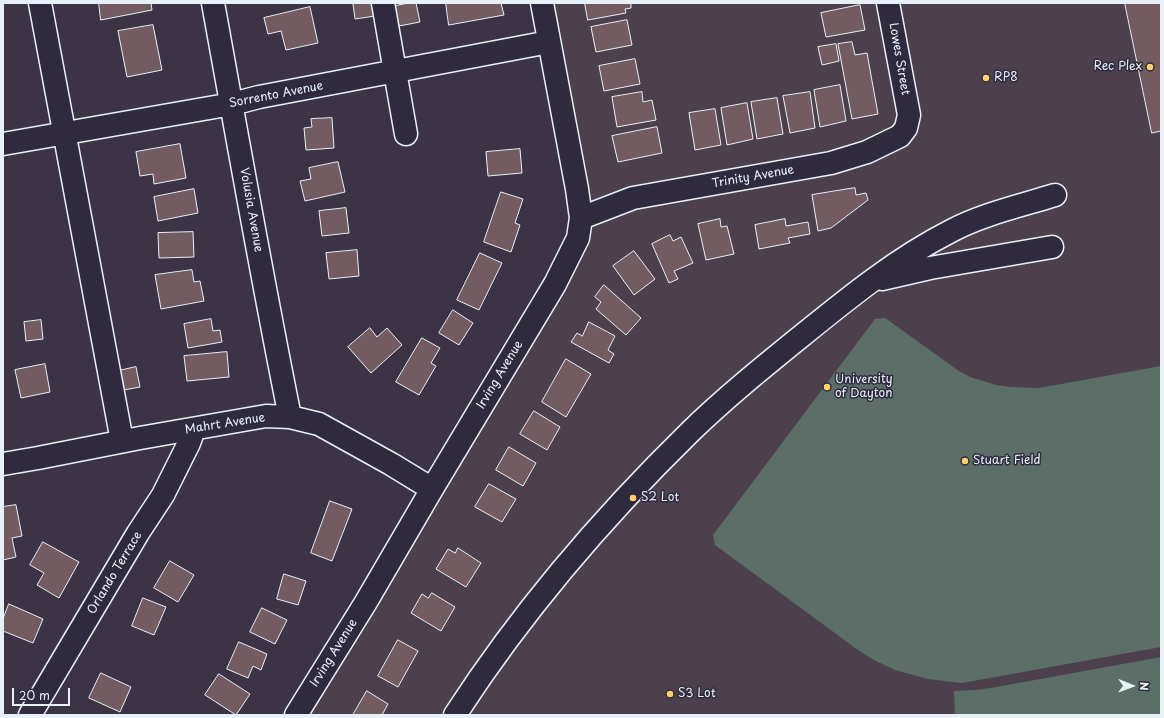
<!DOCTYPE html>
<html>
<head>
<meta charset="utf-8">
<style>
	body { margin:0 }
	#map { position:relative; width:1164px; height:718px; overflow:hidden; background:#3c3444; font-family:"Playpen Sans",sans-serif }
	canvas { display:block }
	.frame { position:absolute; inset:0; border:4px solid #e8f1f8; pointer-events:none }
	.north { position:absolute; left:1112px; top:666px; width:40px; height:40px; -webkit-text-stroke:3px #2f2a3d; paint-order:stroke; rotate:91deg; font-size:11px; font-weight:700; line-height:16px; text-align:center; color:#e8f1f8 }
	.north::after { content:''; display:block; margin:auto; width:14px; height:18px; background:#e8f1f8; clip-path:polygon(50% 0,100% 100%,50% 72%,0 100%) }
	.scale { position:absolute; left:12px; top:688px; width:58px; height:18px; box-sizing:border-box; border:2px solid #e8f1f8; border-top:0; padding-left:5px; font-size:12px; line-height:14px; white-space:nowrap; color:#e8f1f8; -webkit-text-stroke:3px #2f2a3d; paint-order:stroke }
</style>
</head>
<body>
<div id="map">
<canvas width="1164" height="718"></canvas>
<div class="frame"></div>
<div class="north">N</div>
<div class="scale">20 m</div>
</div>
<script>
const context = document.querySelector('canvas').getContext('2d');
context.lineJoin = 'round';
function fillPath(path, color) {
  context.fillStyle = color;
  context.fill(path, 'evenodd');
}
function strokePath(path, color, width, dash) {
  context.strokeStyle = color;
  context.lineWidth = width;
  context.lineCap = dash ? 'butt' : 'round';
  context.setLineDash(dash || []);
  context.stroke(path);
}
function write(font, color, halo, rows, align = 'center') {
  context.font = font + ' "Playpen Sans",sans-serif';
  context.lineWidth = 3;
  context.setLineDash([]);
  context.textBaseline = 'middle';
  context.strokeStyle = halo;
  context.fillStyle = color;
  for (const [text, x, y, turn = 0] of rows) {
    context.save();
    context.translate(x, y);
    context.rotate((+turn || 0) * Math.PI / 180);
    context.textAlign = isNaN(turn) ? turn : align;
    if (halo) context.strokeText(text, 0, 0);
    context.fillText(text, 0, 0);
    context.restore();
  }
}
const built = new Path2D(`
	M542 3H1161V715H296L578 238Z`);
const green = new Path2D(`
	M885 318 959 371 970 377 996 385 1010 387 1039 388 1161 366V647L962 683 928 679 895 670 874 660 858 650 715 545 713 535 875 319Z
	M1161 657V715H955L954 691 975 690 991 688Z`);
const building = new Path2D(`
	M99 3H151L152 10 101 20Z
	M358 3H373L375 16 355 19 353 4Z
	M409 3H416L420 22 399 26 395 6Z
	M446 3H501L504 15 449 25Z
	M585 3H631V8L625 9 626 13 588 20Z
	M1125 3H1161V131L1152 133Z
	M860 5 865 30 826 37 821 13Z
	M310 7 318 43 286 50 281 31 268 34 264 18Z
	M627 20 632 45 596 52 591 27Z
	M153 25 162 70 127 77 118 31Z
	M852 42 855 55 867 53 878 114 852 119 838 44Z
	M836 44 839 61 822 65 818 47Z
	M635 59 640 84 604 91 599 66Z
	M840 85 846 121 820 127 814 90Z
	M642 92 643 102 652 100 656 120 617 127 612 97Z
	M810 92 815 128 790 133 783 96Z
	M777 98 783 134 757 139 751 102Z
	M747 103 753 139 727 145 721 108Z
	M715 109 721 145 695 150 689 113Z
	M332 118 334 148 306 150 304 128 312 127 311 119Z
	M657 127 662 153 618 162 612 136Z
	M180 144 186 178 154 184 153 174 140 176 136 152Z
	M520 149 522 173 488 176 486 152Z
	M338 162 345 192 305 201 300 181 311 179 309 168Z
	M855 188 856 195 866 193 868 200 831 228 818 231 812 195Z
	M194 189 198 213 158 221 154 197Z
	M501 192 523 199 515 223 520 225 511 252 484 242Z
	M346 208 349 233 322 236 319 211Z
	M720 219 721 227 727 226 734 254 706 260 698 224Z
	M785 219 786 226 808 222 810 234 788 238 790 243 759 249 755 225Z
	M193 232 194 257 159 258 158 233Z
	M670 235 673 241 681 237 693 263 674 271 678 279 669 283 652 244Z
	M357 250 359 276 329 279 326 253Z
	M634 251 655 279 634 295 613 266Z
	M480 253 502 263 479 310 457 300Z
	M192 270 194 282 200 281 204 301 161 309 155 275Z
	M604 285 641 318 626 335 596 309 601 302 595 297Z
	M453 310 473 323 459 345 439 333Z
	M211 319 213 331 220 330 222 342 188 348 184 324Z
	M41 320 43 339 26 341 24 322Z
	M589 322 615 336 608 350 614 354 609 363 571 342 577 333 582 336Z
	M370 328 377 337 387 328 402 345 371 373 348 347Z
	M422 338 440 348 431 363 436 366 419 395 396 382Z
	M227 352 229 377 187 381 184 356Z
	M566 359 591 374 566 417 542 402Z
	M45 364 50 392 21 398 15 370Z
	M136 367 140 387 118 391 114 372Z
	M534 411 560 427 547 450 520 434Z
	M509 447 536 463 523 486 496 470Z
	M489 484 516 499 502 522 475 507Z
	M330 501 352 509 332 561 311 553Z
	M16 505 22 536 12 538 16 557 3 560V507Z
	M43 542 79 562 59 598 37 585 44 573 30 565Z
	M458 548 481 563 466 587 436 569 448 549 455 553Z
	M170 561 194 575 178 602 154 588Z
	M284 574 306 581 298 605 277 599Z
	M432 593 455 607 441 631 411 613 422 594 428 598Z
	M143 598 166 607 154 635 132 626Z
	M9 604 43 619 33 643 3 631V619Z
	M262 608 287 620 275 644 250 632Z
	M398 640 418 651 398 687 378 676Z
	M239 642 267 654 261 670 253 666 248 678 227 669Z
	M101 673 131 687 120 712 89 698Z
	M219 674 250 694 236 715 205 695Z
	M367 691 388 704 382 715H353Z`);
const minor = new Path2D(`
	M40 3 122 441
	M213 3C238 141 262 279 290 417
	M383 3 406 134
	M3 144 232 104 259 97 549 42
	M581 218 633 198 831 163 867 152 900 136 906 128 909 115 888 3
	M882 279 930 268 1052 247
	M3 464 38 458 140 438 266 416 290 417 319 424 391 464 432 489
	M30 715 138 533 163 495 189 443 194 429
	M296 715 366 602 432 489 555 284 578 238 581 218 577 189 542 3
	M455 715C521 613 604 516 691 431 725 398 762 368 799 338 847 299 896 259 951 231 983 214 1020 206 1055 195`);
const markers = [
	[1150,67,4,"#ffd166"],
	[986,78,4,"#ffd166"],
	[827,387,4,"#ffd166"],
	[965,461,4,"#ffd166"],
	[633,498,4,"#ffd166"],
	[670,694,4,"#ffd166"]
];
const streetNames = [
	["Lowes Street",899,59,80],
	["Sorrento Avenue",276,95,-11],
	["Trinity Avenue",753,177,-10],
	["Volusia Avenue",251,210,80],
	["Irving Avenue",500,375,-59],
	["Mahrt Avenue",225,424,-9],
	["Orlando Terrace",115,573,-59],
	["Irving Avenue",334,653,-58]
];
const poiNames = [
	["Rec Plex",1142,67,"right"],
	["RP8",994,78],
	["University",835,380],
	["of Dayton",835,394],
	["Stuart Field",973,461],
	["S2 Lot",641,498],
	["S3 Lot",678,694]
];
fillPath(built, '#4c404d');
fillPath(green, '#5b6f68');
fillPath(building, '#725c61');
strokePath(building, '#e8f1f8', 1);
strokePath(minor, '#e8f1f8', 25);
strokePath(minor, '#2f2a3d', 22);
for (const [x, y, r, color] of markers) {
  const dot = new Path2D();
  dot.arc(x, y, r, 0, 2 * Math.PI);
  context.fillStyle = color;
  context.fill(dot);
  strokePath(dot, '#2f2a3d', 1.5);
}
write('12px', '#e8f1f8', '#2f2a3d', streetNames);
write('12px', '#e8f1f8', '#2f2a3d', poiNames, 'left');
</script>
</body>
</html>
